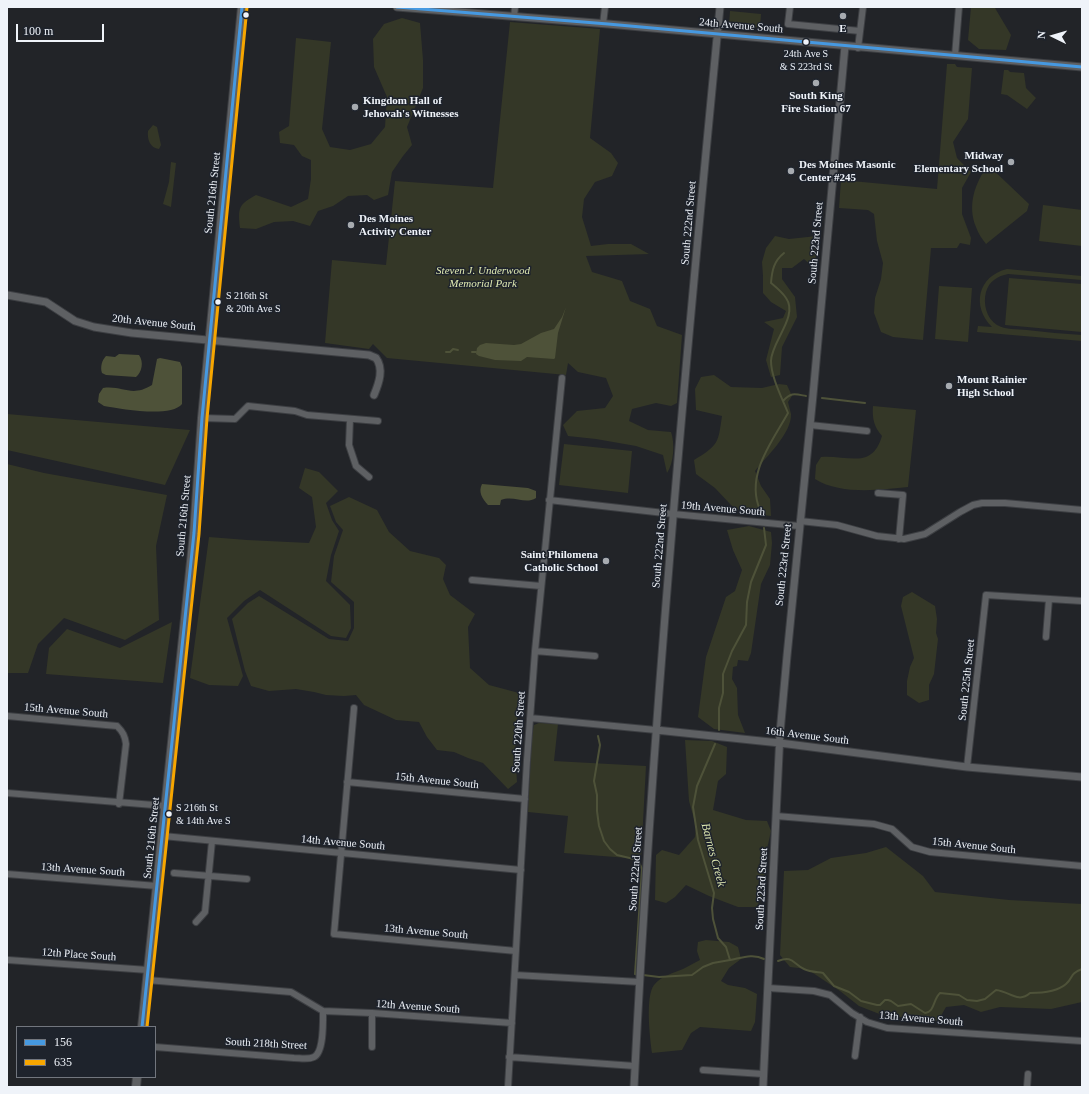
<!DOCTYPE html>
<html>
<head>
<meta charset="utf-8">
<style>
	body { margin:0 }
	#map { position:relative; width:1089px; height:1094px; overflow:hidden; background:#222428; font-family:Georgia,serif }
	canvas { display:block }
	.frame { position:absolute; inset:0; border:8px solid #eff3f9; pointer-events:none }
	.legend { position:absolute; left:16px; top:1026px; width:140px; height:52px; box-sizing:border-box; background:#1e232c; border:1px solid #72767e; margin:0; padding:5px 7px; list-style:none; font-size:12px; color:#eff3f9 }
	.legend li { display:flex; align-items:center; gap:8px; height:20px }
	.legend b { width:20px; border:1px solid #72767e }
	.north { position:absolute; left:1033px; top:16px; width:40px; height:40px; -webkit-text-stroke:3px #1e232c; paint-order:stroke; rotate:275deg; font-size:11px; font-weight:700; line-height:16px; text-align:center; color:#eff3f9 }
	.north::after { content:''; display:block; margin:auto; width:14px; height:18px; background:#eff3f9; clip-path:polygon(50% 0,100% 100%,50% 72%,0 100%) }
	.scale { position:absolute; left:16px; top:24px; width:88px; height:18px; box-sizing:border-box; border:2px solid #eff3f9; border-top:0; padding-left:5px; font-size:12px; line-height:14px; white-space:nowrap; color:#eff3f9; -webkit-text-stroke:3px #1e232c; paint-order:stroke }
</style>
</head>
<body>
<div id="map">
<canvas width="1089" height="1094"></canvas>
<div class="frame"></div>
<ul class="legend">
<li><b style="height:5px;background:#4699e1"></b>156</li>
<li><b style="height:5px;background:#f7a600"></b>635</li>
</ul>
<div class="north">N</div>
<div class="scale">100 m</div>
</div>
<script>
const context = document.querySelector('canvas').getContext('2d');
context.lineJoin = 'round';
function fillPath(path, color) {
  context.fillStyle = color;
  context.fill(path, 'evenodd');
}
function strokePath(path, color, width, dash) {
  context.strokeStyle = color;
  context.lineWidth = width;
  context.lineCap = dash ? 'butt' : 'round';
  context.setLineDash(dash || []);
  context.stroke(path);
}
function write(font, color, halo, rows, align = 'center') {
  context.font = font + ' Georgia,serif';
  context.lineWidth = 3;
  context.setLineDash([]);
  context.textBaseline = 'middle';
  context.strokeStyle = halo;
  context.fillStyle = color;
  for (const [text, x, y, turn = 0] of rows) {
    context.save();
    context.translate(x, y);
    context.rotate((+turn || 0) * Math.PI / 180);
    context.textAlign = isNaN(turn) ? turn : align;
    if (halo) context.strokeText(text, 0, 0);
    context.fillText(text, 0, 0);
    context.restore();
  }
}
const green = new Path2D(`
	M971 7H1000L995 8 1011 35 1006 50 979 49 968 40Z
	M730 11 761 14 760 28 729 25Z
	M402 18 420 23 423 60V88L407 127 412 145 403 156 392 172 388 195 374 200 367 195 348 196 333 206 318 211 310 226 293 221 274 222 256 229 240 228C238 208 238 205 256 195L291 207 308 199 311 179V160L302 156 294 145 280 143 279 132 289 126 296 38 331 42 322 129 330 147 350 150 371 144 385 127 387 97 374 67 373 39 384 24Z
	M510 22 600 29 590 138 611 153 618 163 612 176 595 182 584 199 582 217 591 246 608 244H631L649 254 586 256 592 272 622 281 630 301 650 309 657 326 682 335 677 403 671 406 656 403 632 409 629 421 648 430 671 432C675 443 674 463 667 473L663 455 636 446 596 439 568 436 563 425 577 411 605 408 613 396 606 378 578 372 568 363 566 375 387 358 373 344 369 349 325 343 332 260 386 265 395 181 493 188Z
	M947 64H955L957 67 972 68 968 119 953 142 957 158 971 172 962 188V214L971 238 970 245 960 243 957 248H931L923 340 893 337 881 332 874 313 875 298 881 279 883 263 877 241 874 214 868 210 839 208 841 180 937 189Z
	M1004 70H1008L1010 72 1024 73 1026 88 1036 98 1027 109 1007 95 1001 94Z
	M153 125 157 127 161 145 159 149C150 148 147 139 148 131Z
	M171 162 176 163 171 207 163 204 169 182Z
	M988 165 1029 204 1027 211 986 244C982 239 978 233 976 227 967 205 975 183 988 165Z
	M1043 205 1082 210V246L1039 241Z
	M775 236 789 239 817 236 815 269 804 259 792 268H782V279L795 297 797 317 782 347 780 375 771 377 766 360 774 329 764 322 783 318 786 311 771 302 763 293V276L762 262 766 248Z
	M1007 269 1082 276V280L1008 274C998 276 989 281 986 292 983 303 986 318 997 325 1005 330 1018 329 1027 330 1045 332 1064 334 1082 335V341L977 332 978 326 992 327C971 306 978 276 1007 269Z
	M1009 278 1082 284V332L1005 325Z
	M939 286 972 288 968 342 935 339Z
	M714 375 731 387 762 388 779 384 787 385 792 396 788 402C789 406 790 410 791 414 792 433 766 457 755 471L761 486 770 499 771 516 744 513 731 505 715 488 696 474 694 460C719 445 718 443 722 416L696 410 695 389 701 377Z
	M873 406 916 410 908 487C880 490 840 495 815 479L816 465 821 457C848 455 872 470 882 436 874 427 872 418 873 406Z
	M7 414 190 430 165 485 7 450Z
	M564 444 632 451 628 493 559 485Z
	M7 464 44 473 167 495 156 546 159 620 125 640 64 618 38 644 28 673H7Z
	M305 468 319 472 338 491 326 503 332 520 339 531 331 555 326 581 350 605 351 628 346 638 331 636 260 590 244 601 227 618 243 676 238 686 209 685 190 678 209 537 247 540 309 543 316 527 312 497 299 488Z
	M349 497 377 510 389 532 410 551 439 558 446 565 443 579 450 595 475 614 468 627 470 668 489 685 519 693 515 753 517 782 508 789 483 763 468 758 454 752 437 750 427 737 419 722 396 720 364 705 356 695 344 696 326 695 314 692 296 689 269 691 251 686 245 671 232 619 248 603 259 596 329 639 348 641 354 628V602L331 582 334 556 343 530 336 522 330 506Z
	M749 526 771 532 772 543 770 565 761 584 751 653 748 661 738 660 737 666 733 667 732 679 737 688 738 715 745 733 714 729 698 717 706 657 726 597 735 591 742 570 733 550 727 530Z
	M912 592 935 606 937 619 936 633 938 639 934 674 929 685V700L919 703 907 695V681L910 667 914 658 901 606 903 597Z
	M172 622 163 683 46 674 49 648 67 629 120 648Z
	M539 723 558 724 554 761 646 766 641 859 564 853 568 816 528 812 532 736 534 725Z
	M685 740 712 741 727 747 726 774 718 781 713 810 746 820 767 821 771 831 767 849 763 897 756 907H738L709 896 686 885 675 897 666 903 655 900 656 855 662 850 679 855 695 837 696 826 689 801Z
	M886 847 923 876 935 892 1009 900 1082 904V1002L1051 1009 1000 1007 981 1012 964 1005 946 1007 938 1021 882 1015 859 1006 840 991 807 969 790 967 780 955 784 871 808 870 831 858 866 853Z
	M706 940 729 942 738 947 741 959 729 968 721 981 728 985 745 988 757 994 755 1022 751 1031 700 1027 691 1033 682 1050 652 1053C650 1038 645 997 654 985 661 976 673 973 683 969 689 966 694 963 700 960L697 951 698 942Z`);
const water = new Path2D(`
	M566 307 558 333 555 358 554 359 527 357 521 361 495 360 479 356 476 354 477 348 480 345 486 343 514 345 521 344 541 333 554 329 562 317Z
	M119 354 139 355C144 362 142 372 136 377L106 375 102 373C100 367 102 360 106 356L115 357Z
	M160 358 180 362 182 367V404C171 418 121 409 104 406L98 402 99 394 103 388C123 385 131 398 152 385L157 359Z
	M482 484 528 488 536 491V498C525 505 514 495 501 500L500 505H488C482 498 478 492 482 484Z`);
const stream = new Path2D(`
	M446 352H450L453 349 458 350
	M472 352H476
	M822 398 865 403
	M783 401C791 392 795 394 806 396
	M760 510C745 475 772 442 788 413 782 398 771 377 771 361 771 342 799 316 786 298 782 292 777 288 771 283 772 270 774 261 784 253
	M719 730V708L723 693V674L732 651 746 625 747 602 751 582 766 545 764 528
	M598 736 600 745 594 781 597 795V811L599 826 604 841 610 849 617 855 638 860 642 869 635 974 638 975
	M715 744 697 786 693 807 698 840 714 893 712 908 713 919 718 938 726 947 730 960C741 958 753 953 764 959
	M778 961C793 955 793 964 804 969 810 972 817 972 823 973L834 986 849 992 861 1001 877 1005H880L885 1000H888L891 1001 898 1006 911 1004 925 1013C935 1012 933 999 940 993L959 995 967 1000 977 1001 985 999 996 990C1009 991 1018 1004 1030 993 1042 993 1057 992 1066 984 1074 977 1069 974 1082 969
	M643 975 659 977 692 975 703 967 713 963 730 960`);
const minor = new Path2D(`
	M790 7 788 24 860 31
	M514 17 515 7
	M603 24 605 7
	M858 48 863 7
	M955 56 959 7
	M202 418 235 419 248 406 295 411 307 415 378 421
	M350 419 349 445 356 466 369 477
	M810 425 867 431
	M878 493 903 495 899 539
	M549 500 673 514 799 526
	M800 521 837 525 877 536 904 539 925 534 960 512 973 505 982 503H1005L1082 510
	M472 580 541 586
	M1046 637 1049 599
	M535 651 595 656
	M354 708 334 934 516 951
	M7 716 117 726C123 732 125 736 126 744L119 804
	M530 718 656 730
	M967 767 986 595 1082 601
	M347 782 525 799
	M7 793 166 806
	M776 816 874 824 892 829 912 847 930 852 1082 866
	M163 836 521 870
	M174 873 247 879
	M7 874 157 886
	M196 922 205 912 212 841
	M8 960 148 970
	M515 975 640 982
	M147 980 291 992 323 1011 372 1013 512 1023
	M768 988 814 991 830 995 852 1013 867 1022 887 1028 1082 1041
	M155 1047 294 1058C300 1058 308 1060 314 1057 324 1052 323 1022 323 1011
	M372 1047V1013
	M855 1056 860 1017
	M509 1057 635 1066
	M703 1070 763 1074
	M508 1087 527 760 535 651 562 378
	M1027 1087 1028 1074`);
const tertiary = new Path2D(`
	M397 7 608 24 1082 67
	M7 295 46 302 75 321 94 327 132 333 369 355 376 358C384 369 379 383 374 395
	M656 730 780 743 967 767 1082 777
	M634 1087C652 726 685 366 720 7
	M763 1087 780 733 787 656 813 395 845 46`);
const secondary = new Path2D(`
	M142 1027 194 533 202 418 242 7
	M136 1087 137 1077`);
const bus1 = new Path2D(`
	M397 7 608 24 1082 67
	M142 1027 194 533 202 418 242 7`);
const bus2 = new Path2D(`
	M147 1027 199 534 207 418 247 7`);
const markers = [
	[246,15,3.5,"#eff3f9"],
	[843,16,4,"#a7abb0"],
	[806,42,3.5,"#eff3f9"],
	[816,83,4,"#a7abb0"],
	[355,107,4,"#a7abb0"],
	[1011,162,4,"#a7abb0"],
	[791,171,4,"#a7abb0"],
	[351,225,4,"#a7abb0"],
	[218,302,3.5,"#eff3f9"],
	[949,386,4,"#a7abb0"],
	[606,561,4,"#a7abb0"],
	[169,814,3.5,"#eff3f9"]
];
const busNames = [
	["24th Ave S",806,54,"center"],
	["& S 223rd St",806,67,"center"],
	["S 216th St",226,296],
	["& 20th Ave S",226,309],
	["S 216th St",176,808],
	["& 14th Ave S",176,821]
];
const streetNames = [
	["24th Avenue South",741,26,5],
	["South 216th Street",213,193,-84],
	["South 222nd Street",689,223,-85],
	["South 223rd Street",816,243,-85],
	["20th Avenue South",154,323,6],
	["19th Avenue South",723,509,5],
	["South 216th Street",184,516,-85],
	["South 222nd Street",660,546,-85],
	["South 223rd Street",784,565,-84],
	["South 225th Street",967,680,-84],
	["15th Avenue South",66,711,5],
	["South 220th Street",519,732,-86],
	["16th Avenue South",807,736,7],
	["15th Avenue South",437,781,6],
	["South 216th Street",152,838,-84],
	["14th Avenue South",343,843,5],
	["15th Avenue South",974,846,6],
	["South 222nd Street",636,869,-86],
	["13th Avenue South",83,870,4],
	["South 223rd Street",762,889,-87],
	["13th Avenue South",426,932,5],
	["12th Place South",79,955,4],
	["12th Avenue South",418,1007,4],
	["13th Avenue South",921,1019,5],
	["South 218th Street",266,1044,3]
];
const poiNames = [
	["E",843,29,"center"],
	["South King",816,96,"center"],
	["Fire Station 67",816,109,"center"],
	["Kingdom Hall of",363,101],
	["Jehovah's Witnesses",363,114],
	["Midway",1003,156,"right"],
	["Elementary School",1003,169,"right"],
	["Des Moines Masonic",799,165],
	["Center #245",799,178],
	["Des Moines",359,219],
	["Activity Center",359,232],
	["Mount Rainier",957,380],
	["High School",957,393],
	["Saint Philomena",598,555,"right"],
	["Catholic School",598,568,"right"]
];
const parkNames = [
	["Steven J. Underwood",483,271],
	["Memorial Park",483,284]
];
const waterNames = [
	["Barnes Creek",713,855,75]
];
fillPath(green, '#343727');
fillPath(water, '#4e5239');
strokePath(stream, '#4e5239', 2);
strokePath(minor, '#3d3f43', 8);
strokePath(tertiary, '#3d3f43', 9);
strokePath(secondary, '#3d3f43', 10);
strokePath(minor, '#5e6063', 6);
strokePath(tertiary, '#5e6063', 7);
strokePath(secondary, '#5e6063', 8);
strokePath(bus1, '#4699e1', 3);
strokePath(bus2, '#f7a600', 3);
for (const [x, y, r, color] of markers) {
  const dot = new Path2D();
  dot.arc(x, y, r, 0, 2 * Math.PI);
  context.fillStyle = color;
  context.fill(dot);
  strokePath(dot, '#1e232c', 1.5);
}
write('10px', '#eff3f9', '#1e232c', busNames, 'left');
write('11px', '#eff3f9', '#1e232c', streetNames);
write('bold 11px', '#eff3f9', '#1e232c', poiNames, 'left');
write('italic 11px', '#e1ebb3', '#1e232c', parkNames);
write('italic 12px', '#dde6af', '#1e232c', waterNames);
</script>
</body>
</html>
